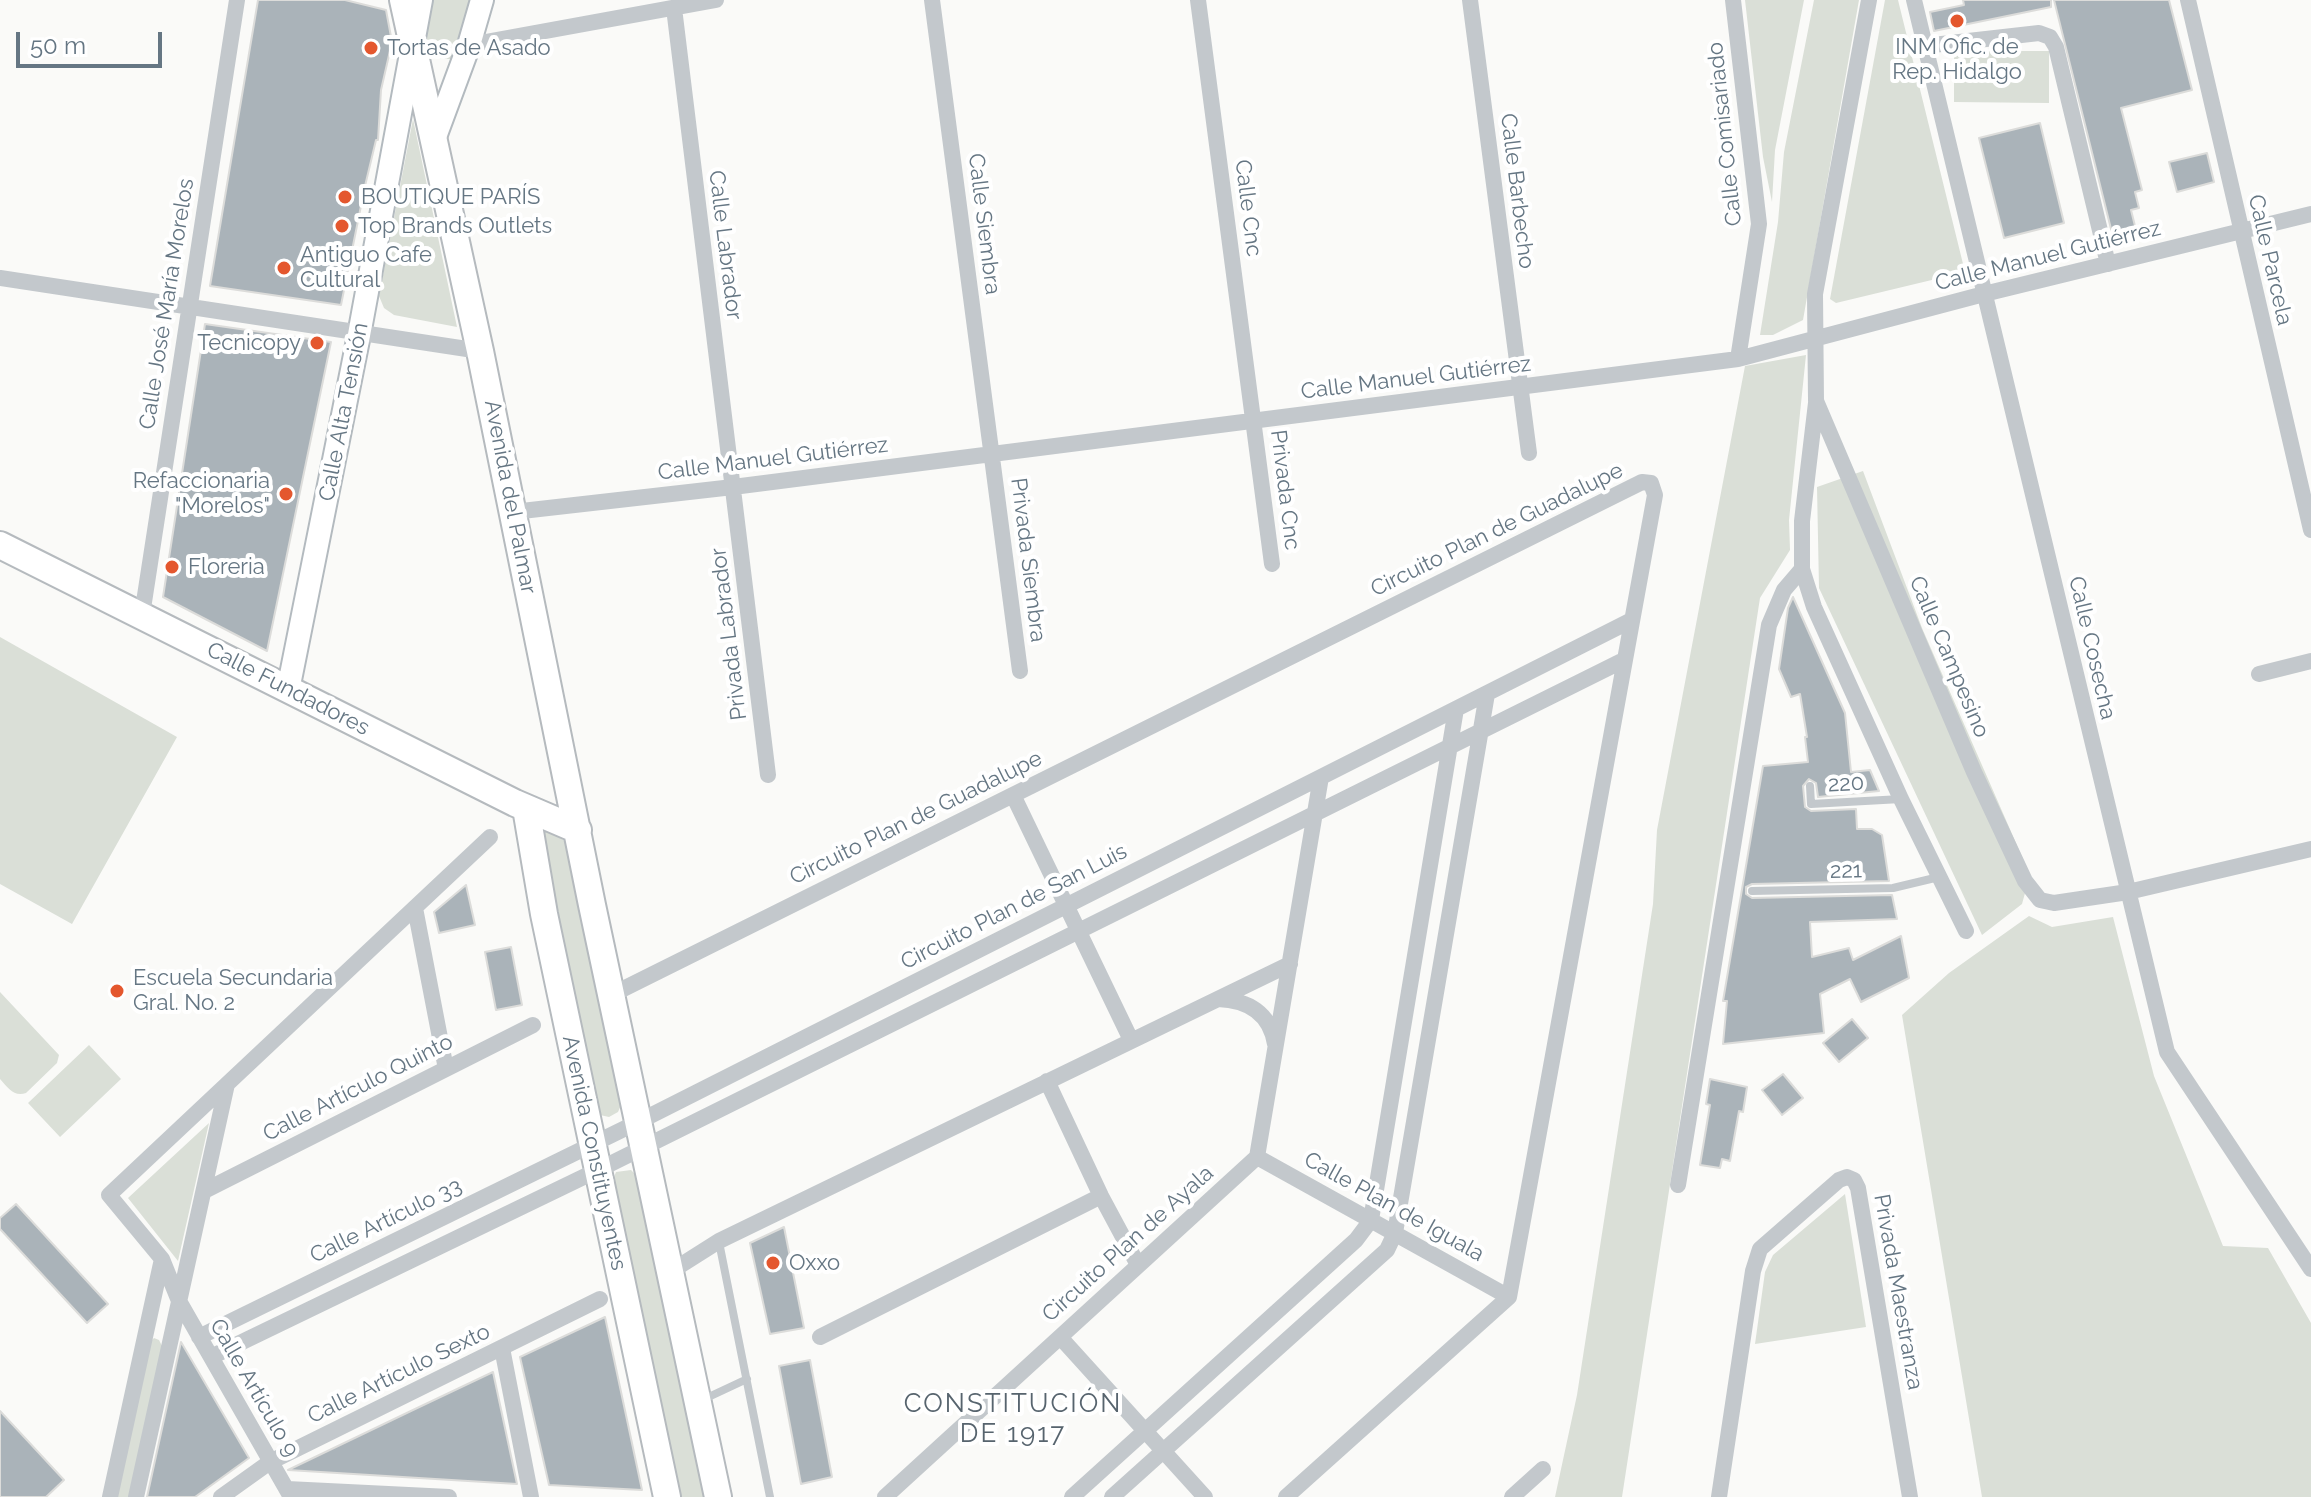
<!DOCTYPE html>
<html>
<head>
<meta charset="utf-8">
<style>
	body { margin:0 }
	#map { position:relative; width:2311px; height:1497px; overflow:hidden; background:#fafaf8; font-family:Raleway,sans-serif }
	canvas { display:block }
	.scale { position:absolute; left:16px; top:32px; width:146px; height:36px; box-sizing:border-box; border:4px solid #657683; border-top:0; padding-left:10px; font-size:24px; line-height:28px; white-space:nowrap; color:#657683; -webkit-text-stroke:6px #fff; paint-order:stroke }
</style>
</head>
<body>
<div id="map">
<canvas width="2311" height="1497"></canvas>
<div class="scale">50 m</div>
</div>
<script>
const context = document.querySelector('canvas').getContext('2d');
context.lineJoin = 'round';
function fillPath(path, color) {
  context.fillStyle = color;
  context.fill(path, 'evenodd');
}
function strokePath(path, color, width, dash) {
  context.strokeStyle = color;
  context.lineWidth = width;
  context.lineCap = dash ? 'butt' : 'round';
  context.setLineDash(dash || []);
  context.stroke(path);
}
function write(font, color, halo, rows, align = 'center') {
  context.font = font + ' Raleway,sans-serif';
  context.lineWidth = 8;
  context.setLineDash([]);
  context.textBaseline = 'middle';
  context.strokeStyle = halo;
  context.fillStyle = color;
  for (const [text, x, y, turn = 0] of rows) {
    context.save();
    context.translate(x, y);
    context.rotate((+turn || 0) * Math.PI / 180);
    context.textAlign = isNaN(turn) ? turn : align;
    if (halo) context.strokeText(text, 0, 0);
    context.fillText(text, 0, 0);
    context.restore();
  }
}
const green = new Path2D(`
	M427 0H475L453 59C413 61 423 27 427 0Z
	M1745 0H1804L1775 150 1772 202 1763 157Z
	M1814 0H1859L1803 320 1773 335H1760L1778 222 1784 152Z
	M1885 0H1898L1965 272 1836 303 1830 299Z
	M1954 51H2049V103L1954 102Z
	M413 119 457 327 394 315 384 308 379 296Z
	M1806 355 1789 520 1790 550 1760 598 1622 1497H1555L1577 1395 1653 904 1657 830 1745 366Z
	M1863 471 1922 628 2030 875 2022 904 1982 935 1819 588 1817 487Z
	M0 637 177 737 72 924 0 884Z
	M545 829 570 844 622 1103 618 1112 609 1117 600 1115 596 1109 542 836Z
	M2029 916 2052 927 2113 917 2154 1076 2223 1246 2268 1248 2311 1323V1497H1982L1902 1015 1949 973Z
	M0 992 59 1055 57 1063 26 1093C14 1097 8 1088 0 1079Z
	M89 1045 121 1079 60 1137 28 1103Z
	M209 1123 178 1261 128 1198Z
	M631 1170 638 1177 706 1497H679L612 1182 616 1172Z
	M1845 1194 1866 1327 1755 1344 1765 1272 1773 1255Z
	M154 1338 159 1340 162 1346 129 1497H116L150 1342Z`);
const building = new Path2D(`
	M258 0H345L386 10 392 42 381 90 378 140H376L365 186 341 305 210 286Z
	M1963 0H2051V7L1934 31 1930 12 1964 5Z
	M2054 0H2169L2192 90 2121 108 2142 190 2135 192 2139 208 2131 210 2136 230 2113 237Z
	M2040 123 2064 223 2004 238 1979 138Z
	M2207 153 2214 182 2177 192 2169 162Z
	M205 324 331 342 267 651 163 597Z
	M1793 597 1845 713 1851 772 1870 770 1879 791 1818 797 1816 783 1809 779 1803 786 1805 807 1811 811 1856 809 1857 829H1872L1882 835 1889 881 1752 884 1746 887V894L1752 898 1892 895 1897 919 1810 922 1812 957 1849 948 1853 960 1901 936 1909 978 1861 1002 1850 979 1820 994 1824 1033 1723 1044 1727 1001H1723L1763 766 1808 762 1805 737H1807L1800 694 1791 697 1779 669 1788 608Z
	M466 885 475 925 439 933 434 912Z
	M511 947 522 1005 496 1010 485 952Z
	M1852 1019 1868 1038 1839 1062 1823 1043Z
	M1783 1074 1803 1098 1782 1115 1762 1090Z
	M1710 1079 1747 1087 1743 1112 1739 1111 1730 1161 1722 1159 1720 1168 1700 1165 1710 1105 1706 1104Z
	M16 1204 108 1304 87 1323 0 1229V1218Z
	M784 1227 804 1328 770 1334 750 1243Z
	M605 1317 642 1490 549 1485 520 1357Z
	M181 1342 249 1458 195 1497H147Z
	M810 1360 832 1477 801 1484 779 1366Z
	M493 1372 517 1484 288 1470 413 1410Z
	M0 1411 64 1480 46 1497H0Z`);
const lane = new Path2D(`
	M1810 786 1811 804 1901 799
	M1752 891 1893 888 1939 877
	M719 1242 770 1497
	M700 1401 747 1379`);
const street = new Path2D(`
	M932 0 1020 671
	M1198 0 1272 564
	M1470 0 1529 453
	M1733 0 1759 224 1738 359
	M1869 0 1815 294 1816 401 1974 772 2025 881 2040 900 2054 903 2128 892 2311 849
	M1914 0 2167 1052 2311 1269
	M2188 0 2311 530
	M674 8 768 775
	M469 45 716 0
	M1924 46 2039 33 2050 37 2056 47 2108 264
	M0 278 480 351
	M1816 403 1802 521V569L1814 607 1901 799 1966 931
	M513 512 733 487 1738 359 1984 294 2311 214
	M142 615 237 0
	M2259 674 2311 661
	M1013 795 1131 1040
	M415 908 446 1069
	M611 995 1642 482 1651 483 1655 495 1509 1297 1286 1497
	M1218 999C1248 1000 1270 1013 1275 1044
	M1047 1081 1101 1196 1138 1265
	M1257 1157 1509 1297
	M1678 1185 1769 625 1784 590 1802 569
	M204 1191 533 1025
	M670 1272 719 1241 1290 964
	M199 1337 638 1122 1630 621
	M820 1337 1101 1196
	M1060 1337 1205 1497
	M502 1348 531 1497
	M211 1357 598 1170 1624 660
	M287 1489 449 1497
	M110 1497 162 1259
	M136 1497 227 1084
	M221 1497 270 1462 600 1299
	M291 1497 179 1301 162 1259 109 1195 490 837
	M885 1497 1257 1157 1321 777
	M1072 1497 1356 1240 1371 1220 1456 709
	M1112 1497 1387 1250 1395 1233 1487 694
	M1512 1497 1543 1469
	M1719 1497 1753 1271 1760 1249 1839 1180 1847 1177 1854 1180 1858 1188 1910 1497`);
const secondary = new Path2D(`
	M435 137 469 45 482 0
	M288 690 359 335 421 0`);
const primary = new Path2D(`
	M403 0 480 351 592 905 718 1497
	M0 545 515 803 578 830
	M526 808 544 914 667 1497`);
const markers = [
	[1957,21,8,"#e4572e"],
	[371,48,8,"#e4572e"],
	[345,197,8,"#e4572e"],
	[342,226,8,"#e4572e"],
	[284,268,8,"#e4572e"],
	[317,343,8,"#e4572e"],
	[286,494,8,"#e4572e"],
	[172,567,8,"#e4572e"],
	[117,991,8,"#e4572e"],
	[773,1263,8,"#e4572e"]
];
const poiNames = [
	["INM Ofic. de",1957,47,"center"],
	["Rep. Hidalgo",1957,72,"center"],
	["Tortas de Asado",387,48],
	["BOUTIQUE PARÍS",361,197],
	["Top Brands Outlets",358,226],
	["Antiguo Cafe",300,255],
	["Cultural",300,280],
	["Tecnicopy",301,343,"right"],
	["Refaccionaria",270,481,"right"],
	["\"Morelos\"",270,506,"right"],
	["Floreria",188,567],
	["Escuela Secundaria",133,978],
	["Gral. No. 2",133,1003],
	["Oxxo",789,1263]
];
const streetNames = [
	["Calle Comisariado",1725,134,-96],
	["Calle Barbecho",1517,191,83],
	["Calle Cnc",1248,208,83],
	["Calle Siembra",984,224,83],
	["Calle Labrador",725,245,83],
	["Calle Manuel Gutiérrez",2048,256,-14],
	["Calle Parcela",2270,260,77],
	["Calle José María Morelos",167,304,-81],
	["Calle Manuel Gutiérrez",1416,378,-7],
	["Calle Alta Tensión",344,412,-79],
	["Calle Manuel Gutiérrez",773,459,-7],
	["Privada Cnc",1285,490,83],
	["Avenida del Palmar",510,497,79],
	["Circuito Plan de Guadalupe",1497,530,-26],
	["Privada Siembra",1028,560,83],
	["Privada Labrador",729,634,-97],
	["Calle Cosecha",2092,648,77],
	["Calle Campesino",1949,657,67],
	["Calle Fundadores",288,689,27],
	["220",1846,784,-3],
	["Circuito Plan de Guadalupe",916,818,-26],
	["221",1846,871,-1],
	["Circuito Plan de San Luis",1014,907,-27],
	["Calle Artículo Quinto",358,1088,-27],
	["Avenida Constituyentes",594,1153,78],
	["Calle Plan de Iguala",1394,1207,29],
	["Calle Artículo 33",386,1221,-26],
	["Circuito Plan de Ayala",1128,1244,-42],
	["Privada Maestranza",1898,1292,80],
	["Calle Artículo Sexto",399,1374,-26],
	["Calle Artículo 9",254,1388,60]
];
const quarterNames = [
	["CONSTITUCIÓN",1013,1404],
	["DE 1917",1013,1434]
];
fillPath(green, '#dadfd7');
fillPath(building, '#aab3b9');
strokePath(building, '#dcdcda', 2);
strokePath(secondary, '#b3babf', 26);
strokePath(primary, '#b5babe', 30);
strokePath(lane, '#c3c8cc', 8);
strokePath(street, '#c3c8cc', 16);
strokePath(secondary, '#fff', 22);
strokePath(primary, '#fff', 26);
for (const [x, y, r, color] of markers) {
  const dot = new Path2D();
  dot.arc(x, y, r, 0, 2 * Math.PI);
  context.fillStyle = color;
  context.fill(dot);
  strokePath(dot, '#fff', 3);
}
write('22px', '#657683', '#fff', poiNames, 'left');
write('22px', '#657683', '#fff', streetNames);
context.letterSpacing = '2px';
write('26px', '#57646e', '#fff', quarterNames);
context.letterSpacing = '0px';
</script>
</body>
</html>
